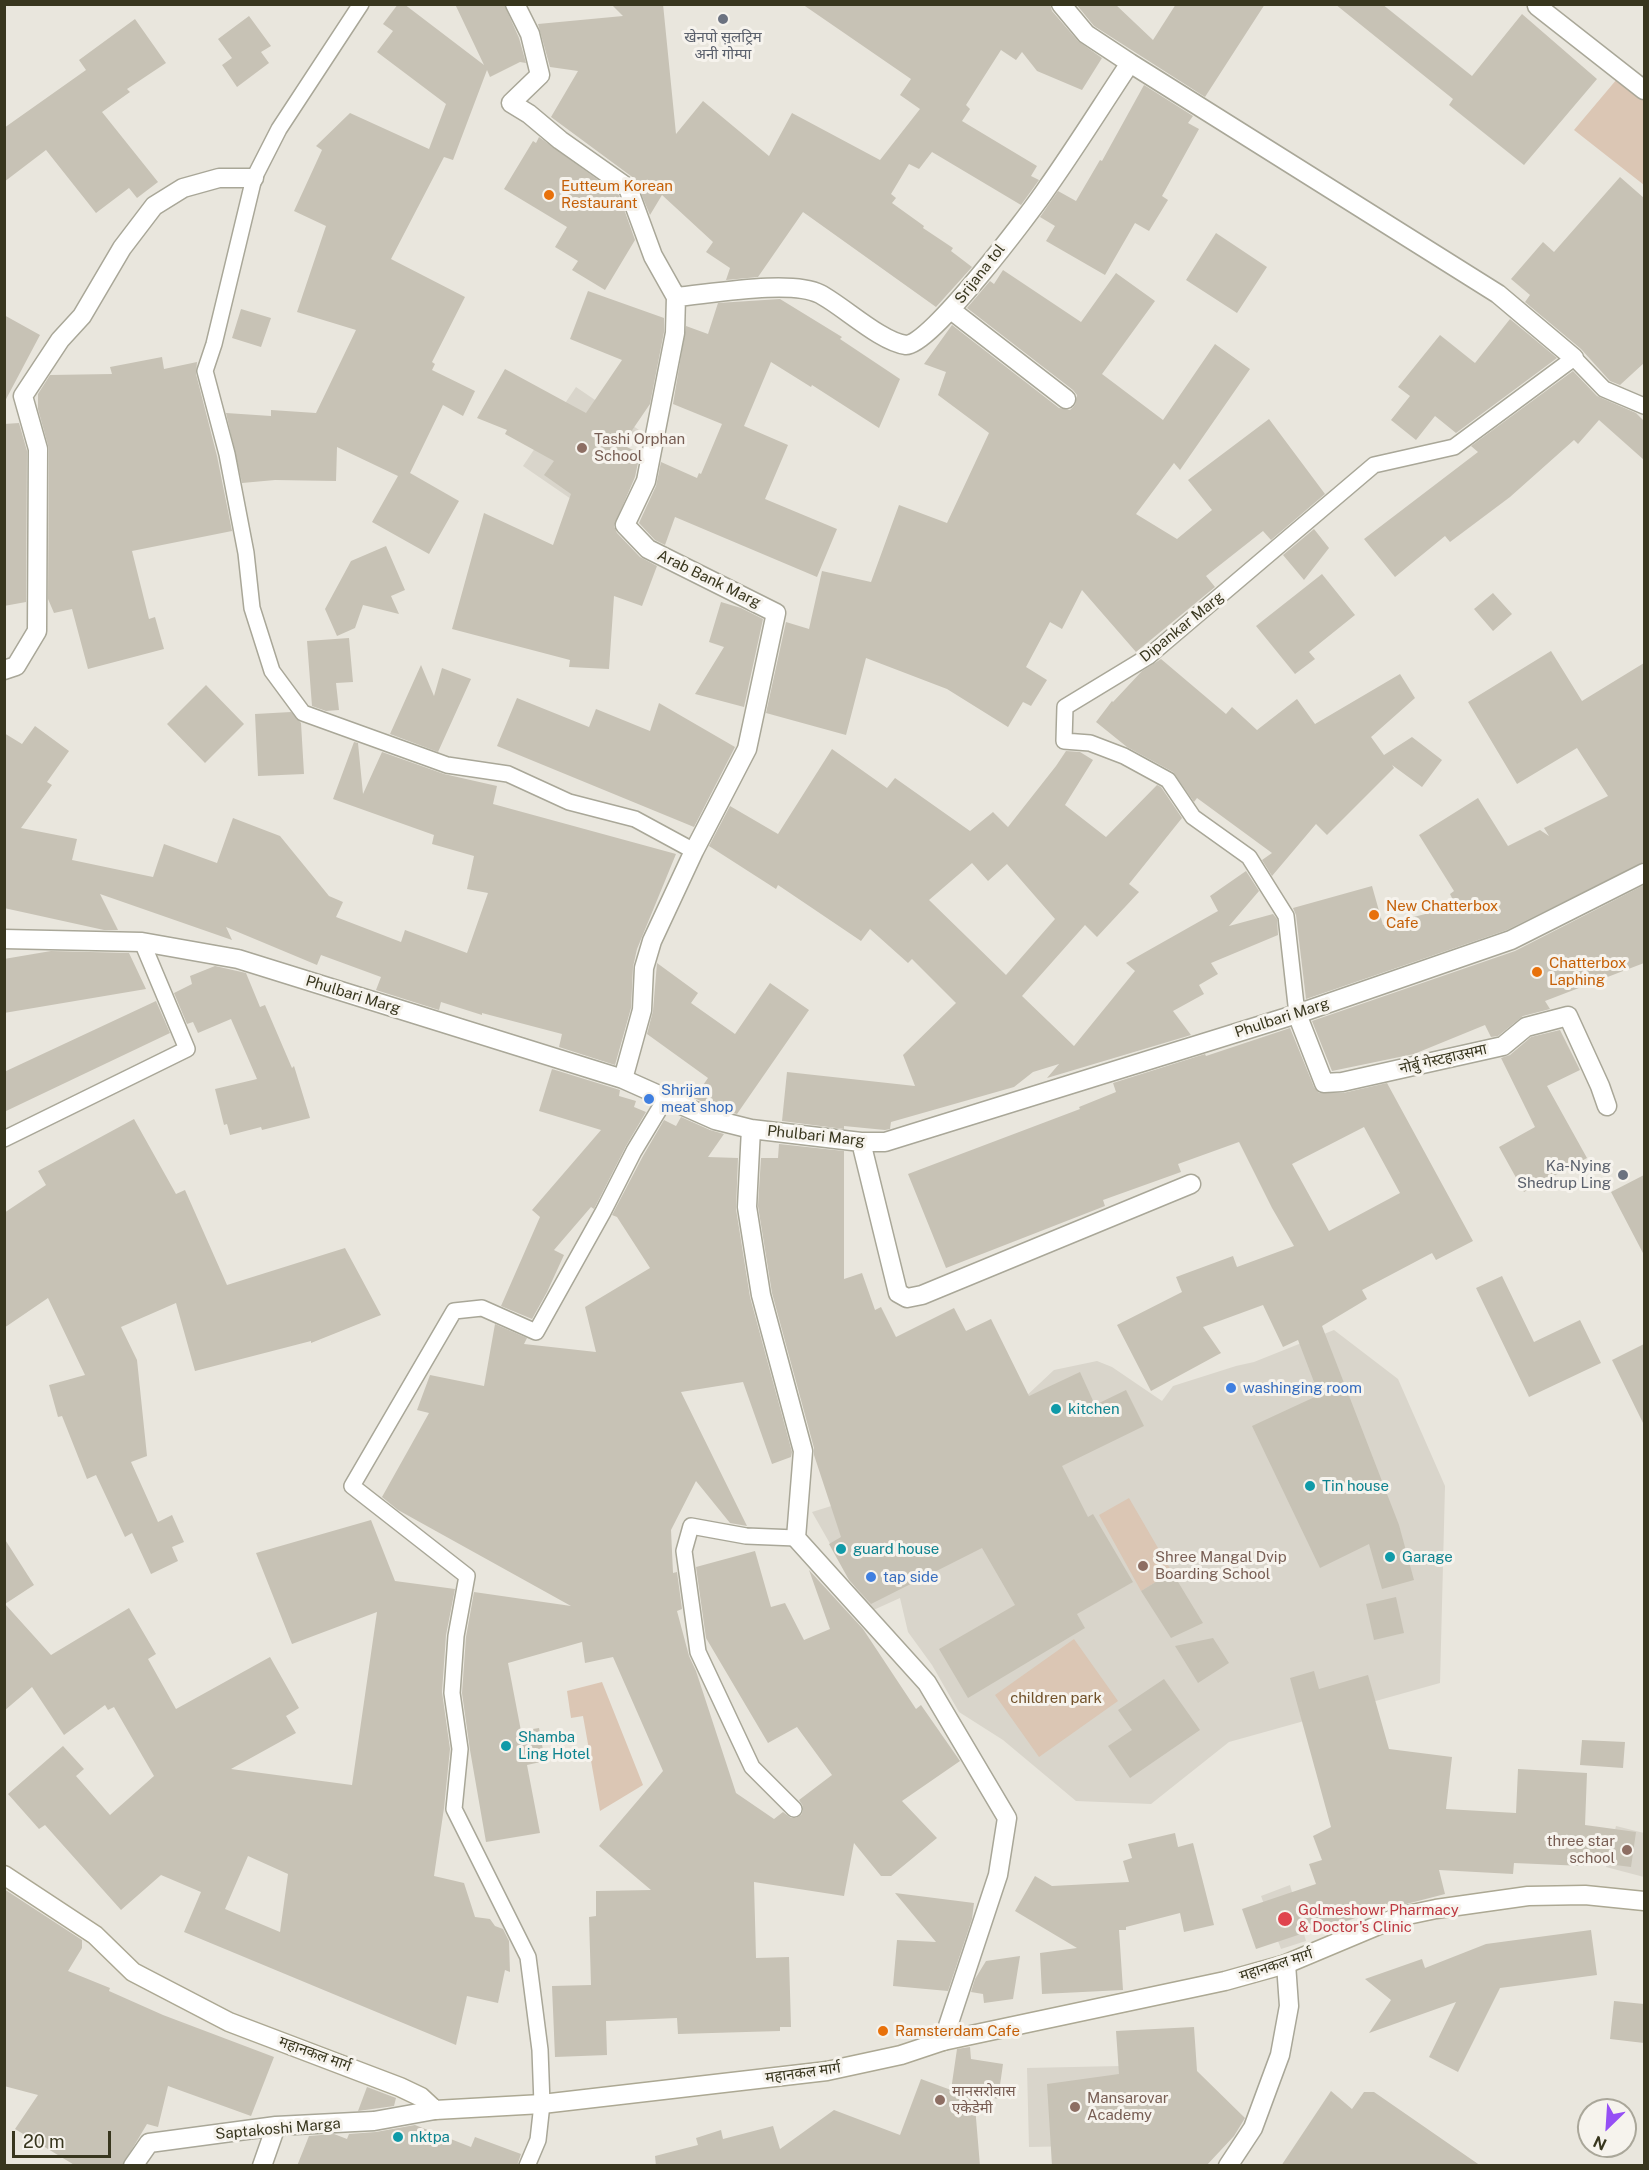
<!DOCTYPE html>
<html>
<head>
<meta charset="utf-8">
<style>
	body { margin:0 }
	#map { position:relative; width:1649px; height:2170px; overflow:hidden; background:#e9e6dd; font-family:"Public Sans",sans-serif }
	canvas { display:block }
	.frame { position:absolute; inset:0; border:6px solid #38361e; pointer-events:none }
	.north { position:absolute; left:1577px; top:2098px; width:60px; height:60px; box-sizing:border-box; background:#f6f3ed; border:2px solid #aaa79a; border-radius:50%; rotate:205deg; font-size:16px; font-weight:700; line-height:24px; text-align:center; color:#38361e }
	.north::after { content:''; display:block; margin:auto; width:21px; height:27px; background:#954ff5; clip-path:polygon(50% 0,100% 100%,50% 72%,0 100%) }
	.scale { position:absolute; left:12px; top:2131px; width:99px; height:27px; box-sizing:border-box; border:3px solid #38361e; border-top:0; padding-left:8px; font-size:18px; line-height:21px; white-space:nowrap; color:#38361e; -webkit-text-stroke:4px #f6f3ed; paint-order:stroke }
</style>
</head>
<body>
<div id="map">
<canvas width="1649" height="2170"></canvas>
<div class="frame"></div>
<div class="north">N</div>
<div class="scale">20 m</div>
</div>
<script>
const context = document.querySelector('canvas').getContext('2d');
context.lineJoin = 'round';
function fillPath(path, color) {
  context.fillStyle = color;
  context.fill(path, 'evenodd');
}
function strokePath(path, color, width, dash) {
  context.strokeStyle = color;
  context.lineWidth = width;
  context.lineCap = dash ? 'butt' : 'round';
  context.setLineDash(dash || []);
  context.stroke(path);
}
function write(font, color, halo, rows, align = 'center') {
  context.font = font + ' "Public Sans","Noto Sans Devanagari",sans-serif';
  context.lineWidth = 6;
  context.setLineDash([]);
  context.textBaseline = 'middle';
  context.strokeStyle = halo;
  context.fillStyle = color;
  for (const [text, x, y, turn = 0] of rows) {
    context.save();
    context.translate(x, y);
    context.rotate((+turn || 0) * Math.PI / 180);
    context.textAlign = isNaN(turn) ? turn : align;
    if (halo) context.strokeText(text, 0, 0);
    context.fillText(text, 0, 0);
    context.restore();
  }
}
const built = new Path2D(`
	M576 387 639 430 587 510 523 466Z
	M1334 1330 1398 1379 1445 1486 1440 1683 1229 1742 1151 1804 1076 1801 1003 1740 959 1712 932 1665 908 1632 900 1598 869 1612 812 1512 947 1470 1054 1370 1097 1361 1112 1367 1162 1401 1173 1386 1236 1366 1254 1362Z
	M1616 1826 1644 1833V1877L1606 1867Z
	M1290 1885 1306 1941 1281 1949 1261 1896Z
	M1121 2066 1123 2145 1029 2147 1027 2068Z`);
const green = new Path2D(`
	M1617 79 1644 100V185L1574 130Z
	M1129 1498 1172 1572 1141 1591 1099 1515Z
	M1074 1639 1118 1701 1039 1757 995 1695Z
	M602 1682 643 1785 600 1811 583 1716 571 1718 567 1691Z`);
const building = new Path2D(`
	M398 4H404L484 65 455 4H504L519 38 526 63 520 62 490 77 487 70 453 160 444 157 391 259 465 297 432 362 435 364 432 370 475 391 463 416 443 405 410 473 459 501 429 554 372 522 398 476 337 447 336 481 275 480 242 483 226 413 271 416V410L316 413 356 330 297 312 326 226 294 211 322 150 316 146 350 113 429 149 446 104 377 52 393 31 383 24Z
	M611 4H663L676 134 703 101 769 156 792 113 880 160 920 109 900 95 911 79 802 4H1050L1052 11 1078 41 1102 58 1082 90 1037 71 1022 52 1016 60 1001 50 966 105 970 109 962 121 1037 166 1031 176 1039 180 1021 205 932 152 919 169 909 164 891 194 896 198 892 203 924 226 923 228 953 248 951 251 972 267 936 307 803 212 758 277 726 280 730 268 706 252 713 242 662 195 650 215 635 179 551 117 578 71 550 67 538 24 623 16Z
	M1076 4H1115L1153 40 1176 4H1265L1205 97 1094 26Z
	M1335 4H1382L1472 76 1522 14 1597 79 1524 165 1449 105 1453 99Z
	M249 16 271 46 261 52 269 63 237 87 222 65 232 58 218 39Z
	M135 19 166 63 127 89 130 92 102 112 158 182 137 198 129 188 96 213 46 150 4 182V128L86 70 79 60Z
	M1144 85 1193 116 1188 123 1199 129 1162 196 1168 200 1149 231 1135 223 1105 275 1046 241 1055 226 1040 217 1058 191 1076 201 1100 160 1102 161Z
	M539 137 619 195 635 240 605 290 572 270 578 261 555 247 567 227 504 189 533 141 536 143Z
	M1620 177 1644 198V363L1620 385 1610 381 1581 349 1525 302 1530 295 1511 279 1543 242 1554 252Z
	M1216 233 1267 267 1237 313 1186 280Z
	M1003 270 1081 322 1116 273 1155 301 1102 374 1163 420 1215 344 1250 369 1180 470 1174 463 1136 514 1177 539 1212 510 1188 480 1269 419 1325 494 1271 540 1263 531 1206 576 1215 587 1136 652 1082 590 1062 629 1050 622 1026 667 1047 680 1031 706 1023 702 1008 727 947 689 866 658 846 735 766 713 786 622 809 629 822 571 871 582 899 505 947 523 989 433 938 395 946 372 924 364 952 325 1059 408 1070 410 1075 405 1077 395 1073 390 967 308 990 281 994 284Z
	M588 291 664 318V332L650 404 622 445 640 453 635 477 614 526 617 533 640 557 657 566 642 606 614 596 609 669 569 667 570 660 452 629 484 513 553 545 571 494 544 475 554 461 505 434 507 430 477 418 505 369 586 413 622 360 570 339Z
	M780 299 842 337 840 339 900 379 879 428 812 385 811 387 771 362 744 426 788 445 765 499 837 529 817 577 675 517 665 545 655 540 639 523 656 486 661 462 697 478 699 473 701 474 722 424 673 404 686 326 708 334 718 303Z
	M241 309 271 318 261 347 232 338Z
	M4 315 40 335 4 403Z
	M1510 319 1557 358 1456 433 1435 416 1416 440 1391 420 1410 396 1398 387 1440 335 1475 363Z
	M162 357 164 369 197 362 196 374 217 456 232 531 132 551 149 619 155 617 164 649 88 669 72 609 54 613 48 599 49 449 38 409V394L50 375 112 374 110 367Z
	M1573 371 1597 396 1636 413 1644 421V460L1599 420 1578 444 1574 440 1510 497 1450 542 1445 536 1395 577 1364 539 1478 452 1471 446Z
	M19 423 27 451 26 602 4 606V424Z
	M1314 529 1329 548 1304 580 1283 555Z
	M386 546 405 590 391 596 399 614 363 605 355 628 337 636 325 609 351 561Z
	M1322 574 1355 615 1309 652 1315 659 1295 674 1256 626Z
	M1493 593 1512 614 1493 631 1474 609Z
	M721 602 741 608 763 619 744 707 695 694 724 647 709 642Z
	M349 638 353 682 336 683 339 710 326 711 312 706 307 641Z
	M1551 651 1582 701 1644 663V862L1507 930 1306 999 1296 915 1293 908 1372 886 1383 925 1456 906 1450 894 1454 891 1419 835 1478 798 1508 846 1540 830 1549 836 1544 828 1608 796 1577 748 1517 784 1468 702Z
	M1161 659 1226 714 1232 707 1257 730 1297 699 1315 724 1400 674 1415 698 1371 737 1384 755 1412 737 1442 760 1422 787 1392 765 1394 768 1327 835 1316 824 1272 876 1262 860 1272 853 1197 798 1194 802 1173 772 1127 747 1096 722 1112 701 1113 702 1142 671Z
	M421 665 434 696 442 668 471 679 438 752 390 734Z
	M206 685 244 724 205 763 167 724Z
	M517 698 589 727 596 709 650 731 659 703 735 747 694 827 497 746Z
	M291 712 301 723 304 774 258 776 255 714Z
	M35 726 69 751 47 782 52 785 21 828 77 839 72 860 153 877 164 844 217 863 233 818 280 836 329 896 343 902 336 917 401 942 405 930 467 953 488 893 467 889 474 856 432 844 434 835 333 799 354 742 358 743 363 794 382 752 444 774 497 786 493 804 676 854 637 949 633 967 631 1008 615 1065 559 1047 562 1034 482 1013V1015L441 1002 439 1010 376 990 381 977 321 955 317 965 226 927 232 940 100 894 118 930H104L4 908V733L22 744Z
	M832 749 887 788 895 778 970 831 993 812 1008 827 1056 766 1066 751 1080 752 1093 760 1065 805 1106 837 1157 785 1161 787 1182 818 1129 884 1139 892 1097 937 1085 925 1022 996 1074 1046 1135 971 1126 963 1218 911 1210 896 1246 871 1259 891 1229 926 1273 914 1277 919 1278 935 1211 963 1218 974 1199 985 1204 994 1173 1011 1191 1035 1047 1078 1059 1064 1033 1072 1014 1087 891 1122 890 1129 885 1130 844 1126V1129L782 1121 787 1072 915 1086 903 1055 956 1003 912 959 908 963 870 929 861 941 778 885 776 889 709 846 730 806 778 834ZM972 863 988 881 1007 864 1055 919 1006 975 929 900Z
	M1644 885V963L1545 1001 1550 1009 1523 1016 1498 1036 1491 1037 1485 1025 1414 1054 1332 1071 1312 1021 1515 951Z
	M51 951 129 953 146 989 4 1013V959Z
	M657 963 698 993 691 1003 735 1034 770 983 809 1010 737 1114 719 1109 694 1098 708 1078 647 1034 653 1011Z
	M215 966 246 973 260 1007 265 1005 292 1068 294 1066 310 1118 262 1130 261 1127 230 1135 227 1124 224 1125 215 1089 257 1079 231 1019 198 1033 193 1022 187 1024 174 993 192 984 190 976Z
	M156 1001 170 1033 4 1112V1072Z
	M1290 1028 1314 1087 1319 1093H1343L1387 1083 1473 1241 1436 1260 1432 1253 1362 1290 1367 1299 1322 1326 1399 1525 1414 1580 1382 1589 1369 1544 1320 1568 1252 1426 1319 1395 1298 1340 1283 1347 1263 1305 1203 1327 1221 1353 1151 1391 1117 1325 1182 1292 1176 1277 1233 1256 1237 1267 1294 1246 1272 1208 1239 1142 1178 1164 1181 1172 1103 1200 1105 1206 946 1268 908 1174 1080 1109 1079 1107 1116 1092 1113 1083 1205 1054 1206 1056ZM1364 1127 1400 1193 1329 1231 1292 1164Z
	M1560 1030 1580 1070 1547 1086 1587 1158 1524 1192 1499 1147 1535 1127 1501 1058 1510 1055 1531 1037Z
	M552 1069 620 1090 619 1096 636 1101 634 1107 646 1112 626 1146 594 1209 591 1207 554 1250 564 1255 547 1292 532 1319 501 1306 540 1217 532 1210 601 1130 539 1111Z
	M681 1117 710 1130 724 1134 708 1157 738 1158 736 1209 750 1297 792 1452 791 1457 772 1464 743 1382 681 1392 747 1526 730 1523 696 1481 671 1530 673 1573 677 1572 682 1609 677 1611 689 1656 696 1671 736 1793 774 1819 783 1812 791 1818H796L801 1815 803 1811V1806L799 1800 832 1775 797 1727 768 1743 706 1638 696 1567 755 1551 771 1607 785 1603 804 1640 830 1629 809 1570 863 1629 916 1709 921 1705 960 1761 902 1801 937 1838 891 1876H881L854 1843 844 1896 754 1882 756 1958 789 1957 791 2027H780V2031L678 2034 677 2018 606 2021 607 2055 555 2057 552 1986 591 1985 589 1917 596 1916V1891L651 1890 599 1846 663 1771 613 1657 585 1663 582 1642 508 1663 521 1731 539 1728 545 1761 527 1765 540 1833 486 1842 470 1750 462 1693 466 1637 474 1592 571 1606 398 1510 382 1497 429 1413 417 1410 430 1375 484 1386 495 1324 527 1338 524 1344 596 1352 585 1307 650 1268 617 1217 612 1215 643 1156 664 1120 676 1126Z
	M134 1119 176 1194 185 1190 227 1285 345 1248 381 1315 311 1343V1341L195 1371 176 1303 121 1327 137 1360 147 1456 131 1462 158 1522 172 1515 184 1542 172 1547 178 1561 151 1574 132 1533 125 1537 96 1475 87 1479 62 1416 58 1417 49 1385 85 1375 48 1298 4 1328V1213L46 1185 38 1171Z
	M779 1144 844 1151V1279L862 1273 875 1310 881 1307 896 1337 954 1308 966 1331 991 1319 1029 1396 1080 1372 1095 1405 1126 1390 1144 1426 1062 1466 1088 1517 1093 1514 1133 1582 1077 1614 1085 1628 968 1698 939 1649 1015 1605 982 1548 871 1604 849 1580 829 1544 841 1537 814 1455V1448L772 1293 758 1206 761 1158H778Z
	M1644 1175V1255L1611 1192Z
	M1502 1276 1534 1342 1580 1320 1601 1363 1529 1397 1476 1288Z
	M1644 1344V1425L1612 1360Z
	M371 1520 395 1581 455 1589 446 1635 442 1692 450 1749 444 1808 434 1876 464 1883 475 1917 490 1919 495 1926 503 1929 509 1941 510 1972 505 1970 498 2003 467 1996 456 2045 184 1932 201 1892 161 1875 121 1910 45 1825 39 1829 8 1794 63 1746 84 1769 76 1776 110 1815 154 1776 114 1707 108 1710 105 1705 64 1735 32 1687 4 1711V1538L34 1585 5 1604 51 1655 129 1608 156 1654 148 1659 176 1709 270 1657 299 1708 286 1716 296 1733 231 1769 352 1785 377 1612 292 1644 256 1553ZM248 1856 288 1874 280 1932 225 1909Z
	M1172 1572 1203 1623 1171 1638 1141 1591Z
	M1396 1597 1404 1633 1374 1640 1366 1604Z
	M1213 1638 1229 1663 1198 1683 1175 1646Z
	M1314 1671 1319 1689 1368 1675 1389 1749 1452 1757 1446 1809 1516 1813 1518 1769 1587 1773 1585 1825 1636 1832 1631 1867 1584 1861V1866L1514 1863 1513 1874 1439 1870 1445 1894 1364 1915 1332 1926 1331 1924 1256 1949 1242 1909 1316 1884 1309 1864 1322 1860 1313 1836 1331 1827 1290 1678Z
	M1164 1679 1200 1730 1130 1778 1108 1746 1132 1730 1118 1710Z
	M1582 1740 1625 1742 1623 1768 1580 1765Z
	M1175 1833 1178 1847 1193 1843 1214 1925 1184 1932 1180 1913 1126 1927V1930H1119L1123 1990 1042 1994 1040 1953 1077 1948 1015 1911 1035 1876 1052 1886 1129 1882 1123 1861 1132 1858 1128 1844Z
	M4 1889 82 1940V1948L68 1971 110 1988 109 1991 163 2015 274 2057 251 2116 168 2086 158 2127 147 2124 122 2166H76L15 2129 38 2095 4 2086Z
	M895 1893 974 1903 972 1919 948 1991 893 1986 897 1940 936 1942Z
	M1591 1930 1597 1975 1500 1988 1458 2072 1429 2057 1456 2002 1369 2033 1391 2000 1365 1979 1422 1959 1425 1968 1486 1944Z
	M1020 1956 1013 1999 984 2003 983 1994 971 1992 975 1979 986 1961Z
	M1614 2001 1644 2004V2043L1610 2039Z
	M1194 2027 1197 2071 1245 2118 1234 2136 1206 2166H1052L1047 2084 1119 2074 1116 2031Z
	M970 2047 971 2059 1003 2064 998 2099 974 2094 980 2166H656L655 2156 698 2145 696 2138 721 2130 723 2139 773 2126 780 2149 834 2110 900 2135 921 2079 951 2090 957 2049Z
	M367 2087 396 2098 394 2106 358 2111Z
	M1331 2091 1352 2109 1364 2092H1374L1481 2166H1281Z
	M415 2125 471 2147 475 2137 521 2154 517 2166H297L309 2136 334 2134 347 2139 349 2134 376 2132Z`);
const lane = new Path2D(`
	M361 4 279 129 254 178 214 344 205 371 227 454 246 553 252 608 272 671 303 713 447 765 508 774 569 802 635 819 694 851
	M1297 1014 1286 916 1249 857 1193 817 1168 780 1124 756 1090 743 1064 741 1065 707 1149 656 1374 465 1454 447 1574 358 1604 389 1644 406
	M4 1139 187 1049 142 942
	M794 1809 752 1767 698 1652 684 1551 691 1526 746 1536 796 1538
	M527 2166 538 2140 542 2104 540 2050 528 1957 454 1809 460 1749 452 1693 456 1636 467 1576 352 1486 454 1311 482 1308 536 1332 603 1212 634 1151 666 1098`);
const street = new Path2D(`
	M515 4 530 34 540 75 511 103 529 114 560 140 628 188 653 256 676 297 675 333 646 481 625 525 648 549 776 613 747 749 694 851 652 941 644 968 642 1010 623 1079
	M1537 6 1644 90
	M1130 63 1498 294 1574 358
	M676 297C710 294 791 279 820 294 843 306 881 342 906 345 929 347 1031 212 1047 188 1076 147 1102 105 1130 63L1086 34 1061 4
	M951 310 1066 399
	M4 670 16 666 37 631 38 449 23 396 60 340 82 316 122 248 154 206 183 188 219 178H254
	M4 939 142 942 238 959 623 1079 715 1120 751 1129 861 1142H885L1297 1014 1511 940 1644 873
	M1297 1014 1324 1083 1342 1082 1503 1046 1526 1027 1568 1016 1600 1086 1607 1106
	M751 1129 747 1207 761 1295 803 1451 796 1538 927 1683 1007 1818 998 1875 943 2041
	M861 1142 898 1293 907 1298 922 1295 1191 1184
	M133 2166 149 2143 276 2126 374 2121 435 2110
	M262 2166 276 2126
	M1228 2166 1253 2128 1280 2055 1289 2006 1286 1964`);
const secondary = new Path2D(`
	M4 1875 95 1935 133 1972 229 2022 400 2087 421 2097 435 2110 542 2104 827 2071 901 2055 943 2041 1225 1981 1286 1964 1398 1917 1436 1909 1528 1896 1585 1895 1644 1901`);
const markers = [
	[723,19,6,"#6b7280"],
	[549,195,6,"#e8710a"],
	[582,448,6,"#8d6e63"],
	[1374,915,6,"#e8710a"],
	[1537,972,6,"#e8710a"],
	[649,1099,6,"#3f7fe0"],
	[1623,1175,6,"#6b7280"],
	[1231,1388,6,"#3f7fe0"],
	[1056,1409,6,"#0f9aa8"],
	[1310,1486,6,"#0f9aa8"],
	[841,1549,6,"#0f9aa8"],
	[1390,1557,6,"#0f9aa8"],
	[1143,1566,6,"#8d6e63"],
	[871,1577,6,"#3f7fe0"],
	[506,1746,6,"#0f9aa8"],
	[1627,1850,6,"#8d6e63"],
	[1285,1919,8,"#e0444e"],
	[883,2031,6,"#e8710a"],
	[940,2100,6,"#8d6e63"],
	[1075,2107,6,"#8d6e63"],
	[398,2137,6,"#0f9aa8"]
];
const worshipNames = [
	["खेनपो सुलट्रिम",723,37],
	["अनी गोम्पा",723,54],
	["Ka-Nying",1611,1166,"right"],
	["Shedrup Ling",1611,1183,"right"]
];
const foodNames = [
	["Eutteum Korean",561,186],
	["Restaurant",561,203],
	["New Chatterbox",1386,906],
	["Cafe",1386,923],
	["Chatterbox",1549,963],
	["Laphing",1549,980],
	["Ramsterdam Cafe",895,2031]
];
const streetNames = [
	["Srijana tol",980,274,-52],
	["Arab Bank Marg",709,579,26],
	["Dipankar Marg",1182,627,-39],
	["Phulbari Marg",353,995,17],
	["Phulbari Marg",1282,1018,-18],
	["नोर्बु गेस्टहाउसमा",1443,1059,-13],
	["Phulbari Marg",816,1136,6],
	["महानकल मार्ग",1276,1965,-18],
	["महानकल मार्ग",315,2054,20],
	["महानकल मार्ग",803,2073,-8],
	["Saptakoshi Marga",278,2129,-5]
];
const educationNames = [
	["Tashi Orphan",594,439],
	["School",594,456],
	["Shree Mangal Dvip",1155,1557],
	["Boarding School",1155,1574],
	["three star",1615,1841,"right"],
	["school",1615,1858,"right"],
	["मानसरोवास",952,2091],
	["एकेडेमी",952,2108],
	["Mansarovar",1087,2098],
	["Academy",1087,2115]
];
const shopNames = [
	["Shrijan",661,1090],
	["meat shop",661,1107],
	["washinging room",1243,1388],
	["tap side",883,1577]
];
const cultureNames = [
	["kitchen",1068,1409],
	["Tin house",1322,1486],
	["guard house",853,1549],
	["Garage",1402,1557],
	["Shamba",518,1737],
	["Ling Hotel",518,1754],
	["nktpa",410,2137]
];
const parkNames = [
	["children park",1056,1698]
];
const healthNames = [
	["Golmeshowr Pharmacy",1298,1910],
	["& Doctor's Clinic",1298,1927]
];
fillPath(built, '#d9d5cb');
fillPath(green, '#dbc6b4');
fillPath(building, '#c7c2b5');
strokePath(lane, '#a9a798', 18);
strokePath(street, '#a9a798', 21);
strokePath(secondary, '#aca893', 21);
strokePath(lane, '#fff', 15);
strokePath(street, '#fff', 18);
strokePath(secondary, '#fff', 18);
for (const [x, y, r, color] of markers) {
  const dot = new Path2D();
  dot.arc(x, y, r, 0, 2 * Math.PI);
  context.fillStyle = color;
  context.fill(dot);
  strokePath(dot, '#f6f3ed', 2);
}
write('15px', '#5b616d', '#f6f3ed', worshipNames);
write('15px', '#c56008', '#f6f3ed', foodNames, 'left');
write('15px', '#38361e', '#f6f3ed', streetNames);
write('15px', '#785e54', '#f6f3ed', educationNames, 'left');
write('15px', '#366cbe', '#f6f3ed', shopNames, 'left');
write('15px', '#0d838f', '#f6f3ed', cultureNames, 'left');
write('15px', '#705028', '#f6f3ed', parkNames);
write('15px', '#be3a42', '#f6f3ed', healthNames, 'left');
</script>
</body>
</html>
